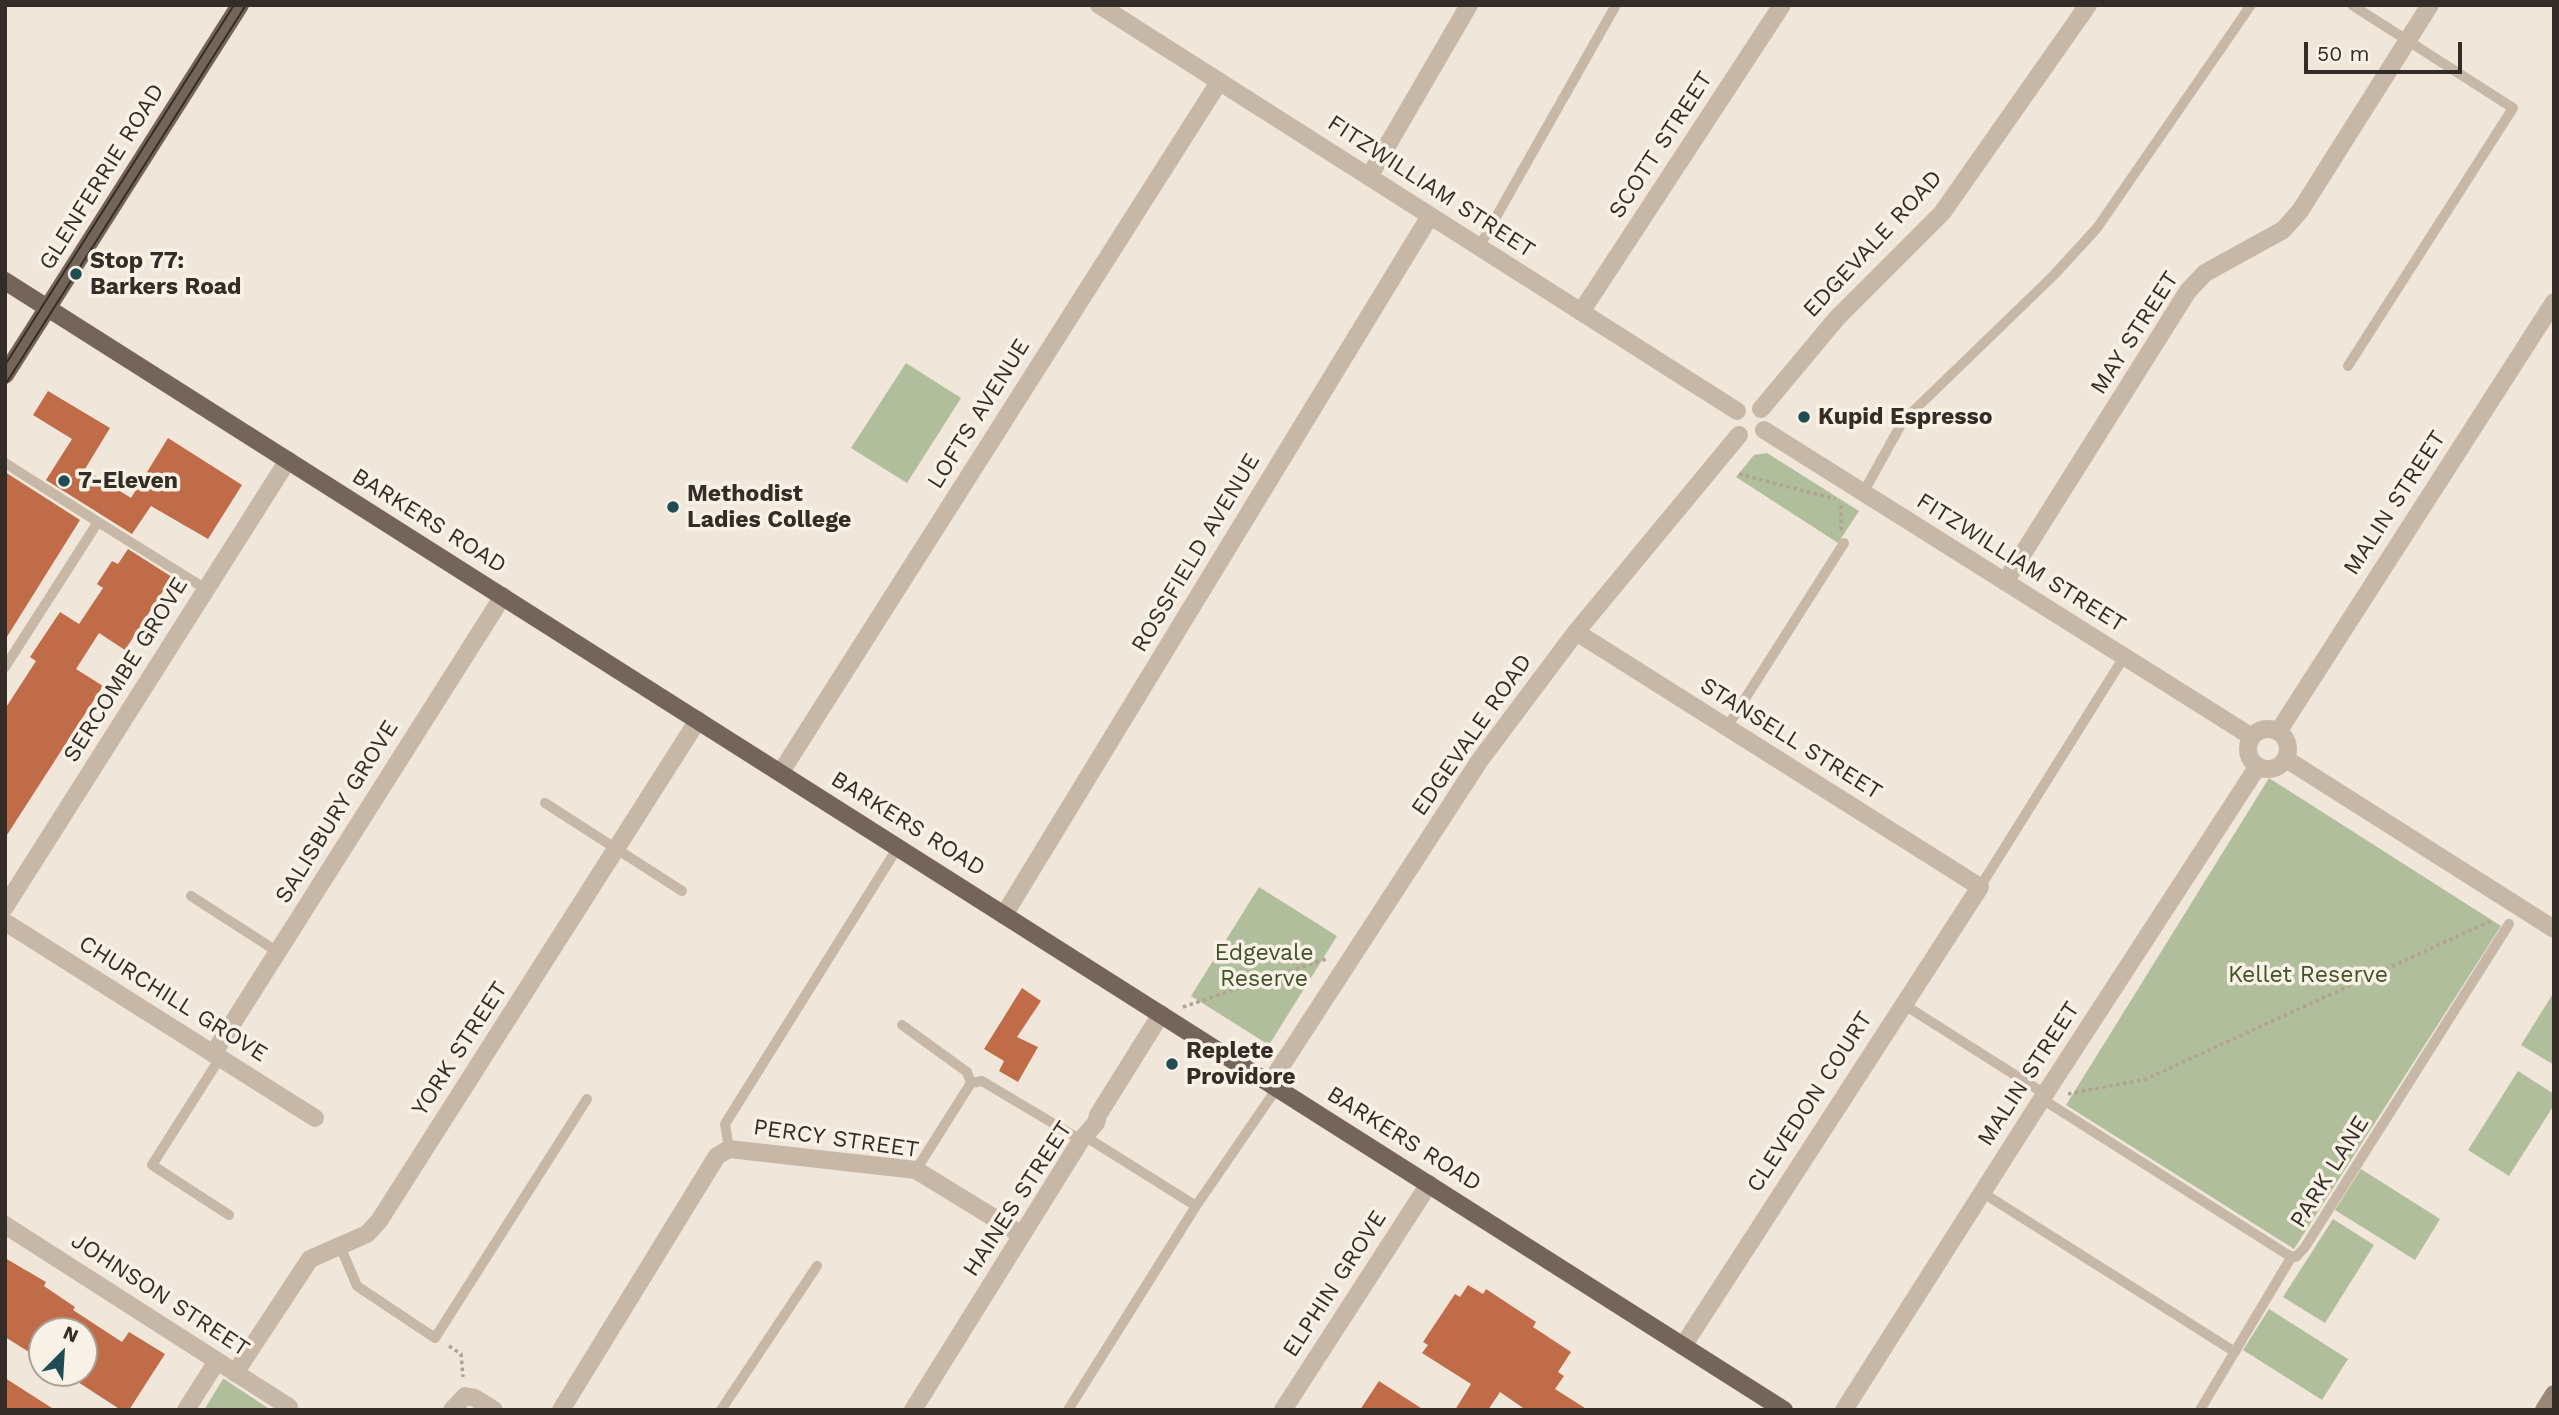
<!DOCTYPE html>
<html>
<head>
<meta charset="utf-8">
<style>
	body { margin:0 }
	#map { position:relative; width:2559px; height:1415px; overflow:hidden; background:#f0e7da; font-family:"Work Sans",sans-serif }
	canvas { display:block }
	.frame { position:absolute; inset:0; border:7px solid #342c27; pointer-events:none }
	.north { position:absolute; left:28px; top:1317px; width:70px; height:70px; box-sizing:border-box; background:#f8f1e6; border:2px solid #aaa29a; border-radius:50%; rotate:24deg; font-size:19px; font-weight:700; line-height:28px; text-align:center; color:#342c27 }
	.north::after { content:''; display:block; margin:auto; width:24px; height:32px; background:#1f4d53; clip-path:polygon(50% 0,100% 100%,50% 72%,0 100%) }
	.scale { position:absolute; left:2304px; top:42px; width:158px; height:32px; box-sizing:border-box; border:4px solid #342c27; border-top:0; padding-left:9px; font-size:21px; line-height:24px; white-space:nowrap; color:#342c27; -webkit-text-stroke:5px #f8f1e6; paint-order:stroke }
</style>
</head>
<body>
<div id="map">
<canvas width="2559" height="1415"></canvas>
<div class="frame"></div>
<div class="north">N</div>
<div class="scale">50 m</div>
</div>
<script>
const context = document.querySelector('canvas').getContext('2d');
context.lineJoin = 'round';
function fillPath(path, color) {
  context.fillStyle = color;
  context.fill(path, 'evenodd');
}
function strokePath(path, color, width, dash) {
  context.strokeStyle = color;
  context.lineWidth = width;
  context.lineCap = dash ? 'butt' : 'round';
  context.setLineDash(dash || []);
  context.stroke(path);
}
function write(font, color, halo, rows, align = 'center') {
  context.font = font + ' "Work Sans",sans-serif';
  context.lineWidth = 7;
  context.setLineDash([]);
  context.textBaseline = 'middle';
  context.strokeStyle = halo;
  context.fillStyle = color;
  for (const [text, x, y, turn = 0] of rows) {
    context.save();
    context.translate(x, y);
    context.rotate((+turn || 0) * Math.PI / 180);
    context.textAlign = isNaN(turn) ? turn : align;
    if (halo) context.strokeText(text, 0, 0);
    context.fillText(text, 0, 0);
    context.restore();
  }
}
const green = new Path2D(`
	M906 363 961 398 907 483 851 448Z
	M1767 453 1859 511 1838 543 1736 477 1754 455Z
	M2269 778 2501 926 2294 1249 2066 1105Z
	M1259 887 1337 936 1269 1045 1191 996Z
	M2554 992V1065L2521 1045Z
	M2518 1071 2554 1094V1105L2509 1176 2468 1150Z
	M2361 1169 2440 1219 2415 1260 2335 1210Z
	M2333 1219 2374 1245 2325 1323 2283 1297Z
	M2269 1309 2348 1359 2322 1400 2243 1350Z
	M223 1379H224L271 1410H204Z`);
const building = new Path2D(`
	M48 391 110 428 85 469 131 498 168 438 242 485 208 539 151 506 132 534 46 480 72 439 33 415Z
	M5 472 80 520 5 640Z
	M128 549 172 577 125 650 99 633 76 669 103 686 5 838V709L36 661 30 657 60 612 79 624 103 588 97 584 112 561 118 564Z
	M1022 988 1041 1001 1017 1037 1038 1047 1018 1082 999 1071 1004 1061 984 1049Z
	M5 1258 46 1282 44 1286 75 1307 73 1310 122 1342 129 1332 165 1354 129 1410H121L64 1373H84V1331H42V1360L5 1337Z
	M1468 1285 1483 1294 1486 1289 1536 1322 1533 1327 1571 1352 1558 1372 1564 1376 1555 1389 1588 1410H1526L1500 1392 1488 1410H1455L1471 1384 1422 1353 1428 1345 1423 1342 1455 1294 1460 1297Z
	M5 1378 55 1410H5Z
	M1379 1381 1424 1410H1360Z`);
const path = new Path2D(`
	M1739 474 1835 499
	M1841 530V502
	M1183 1007 1329 958
	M2068 1094 2146 1079 2493 920
	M449 1346 461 1354 463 1377`);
const lane = new Path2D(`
	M1479 247 1616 5
	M2348 366 2513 108 2352 5
	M5 463 98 522 5 667
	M1863 493 1903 421 2053 276 2097 228 2251 5
	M98 522 206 589
	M1727 727 1844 543
	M545 803 682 891
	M1980 887 2124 657
	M191 896 278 952
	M1903 1004 2045 1094
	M902 1025 967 1072 971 1083
	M220 1058 152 1165 229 1215
	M2042 1099 2288 1255 2296 1257 2305 1247 2509 924
	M1086 1137 1196 1206
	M729 1149 725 1124 898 847
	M916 1170 971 1083 982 1081 1081 1140
	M1983 1193 2235 1352
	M340 1246 357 1286 435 1338 587 1099
	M721 1410 817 1266
	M1068 1410 1196 1206 1277 1088
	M2200 1410 2292 1256`);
const street = new Path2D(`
	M1099 5 1737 411
	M1369 177 1469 5
	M1581 312 1782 5
	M1761 409 1837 318 1942 213 2088 5
	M1764 430 2252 737
	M2005 582 2188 291 2205 273 2283 230 2300 211 2430 5
	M1576 632 1980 887 1683 1346
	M2248 749a20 20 0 1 1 40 0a20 20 0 1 1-40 0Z
	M2278 732 2554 302
	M2286 759 2554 929
	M781 772 1219 82
	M5 907 288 460
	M1004 915 1430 216
	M5 922 315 1118
	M213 1054 503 596
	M1270 1083 1480 760 1576 632 1739 435
	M5 1225 289 1407
	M235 1373 310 1259 367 1234 379 1221 698 720
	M186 1410 217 1361
	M452 1410 465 1396 475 1398 494 1410
	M561 1410 717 1156 729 1149 916 1170 1022 1235
	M913 1410 1081 1140 1096 1123 1098 1115 1161 1014
	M1283 1410 1429 1184
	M1844 1410 2045 1094 2258 766`);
const secondary = new Path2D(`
	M2544 1410 2554 1394`);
const primary = new Path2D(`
	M5 281 1784 1410
	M5 375 240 5`);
const tram = new Path2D(`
	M5 365 234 5
	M5 385 246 5`);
const markers = [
	[76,274,7,"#1f4d53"],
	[1804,417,7,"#1f4d53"],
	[64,481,7,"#1f4d53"],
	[673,507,7,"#1f4d53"],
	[1172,1064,7,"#1f4d53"]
];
const streetNames = [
	["SCOTT STREET",1661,145,-57],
	["GLENFERRIE ROAD",102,177,-58],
	["FITZWILLIAM STREET",1431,187,33],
	["EDGEVALE ROAD",1873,244,-47],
	["MAY STREET",2135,333,-57],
	["LOFTS AVENUE",979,414,-58],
	["MALIN STREET",2395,503,-57],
	["BARKERS ROAD",429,521,32],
	["ROSSFIELD AVENUE",1196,553,-59],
	["FITZWILLIAM STREET",2021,563,32],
	["SERCOMBE GROVE",126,670,-58],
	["EDGEVALE ROAD",1472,735,-55],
	["STANSELL STREET",1791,739,32],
	["SALISBURY GROVE",337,812,-58],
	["BARKERS ROAD",908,824,32],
	["CHURCHILL GROVE",173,999,32],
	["YORK STREET",460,1049,-57],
	["MALIN STREET",2029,1074,-57],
	["CLEVEDON COURT",1810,1102,-57],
	["PERCY STREET",836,1139,8],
	["BARKERS ROAD",1404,1139,32],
	["PARK LANE",2330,1172,-58],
	["HAINES STREET",1018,1199,-57],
	["ELPHIN GROVE",1335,1284,-57],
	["JOHNSON STREET",160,1295,33]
];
const poiNames = [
	["Stop 77:",90,261],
	["Barkers Road",90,287],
	["Kupid Espresso",1818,417],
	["7-Eleven",78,481],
	["Methodist",687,494],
	["Ladies College",687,520],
	["Replete",1186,1051],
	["Providore",1186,1077]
];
const parkNames = [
	["Edgevale",1264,953],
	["Reserve",1264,979],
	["Kellet Reserve",2308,975]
];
fillPath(green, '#b0be9b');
fillPath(building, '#c06c48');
strokePath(path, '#b3a191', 3.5, [3.5, 3.5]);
strokePath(lane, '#c7b7a7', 10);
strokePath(street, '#c7b7a7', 18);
strokePath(secondary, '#9b8778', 18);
strokePath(primary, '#756459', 18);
strokePath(tram, '#342c27', 2);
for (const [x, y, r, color] of markers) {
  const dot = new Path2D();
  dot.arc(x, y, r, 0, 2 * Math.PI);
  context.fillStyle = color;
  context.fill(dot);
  strokePath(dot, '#f8f1e6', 2.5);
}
write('23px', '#342c27', '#f8f1e6', streetNames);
write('bold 23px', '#342c27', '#f8f1e6', poiNames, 'left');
write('23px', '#41512c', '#f8f1e6', parkNames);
</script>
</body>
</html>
